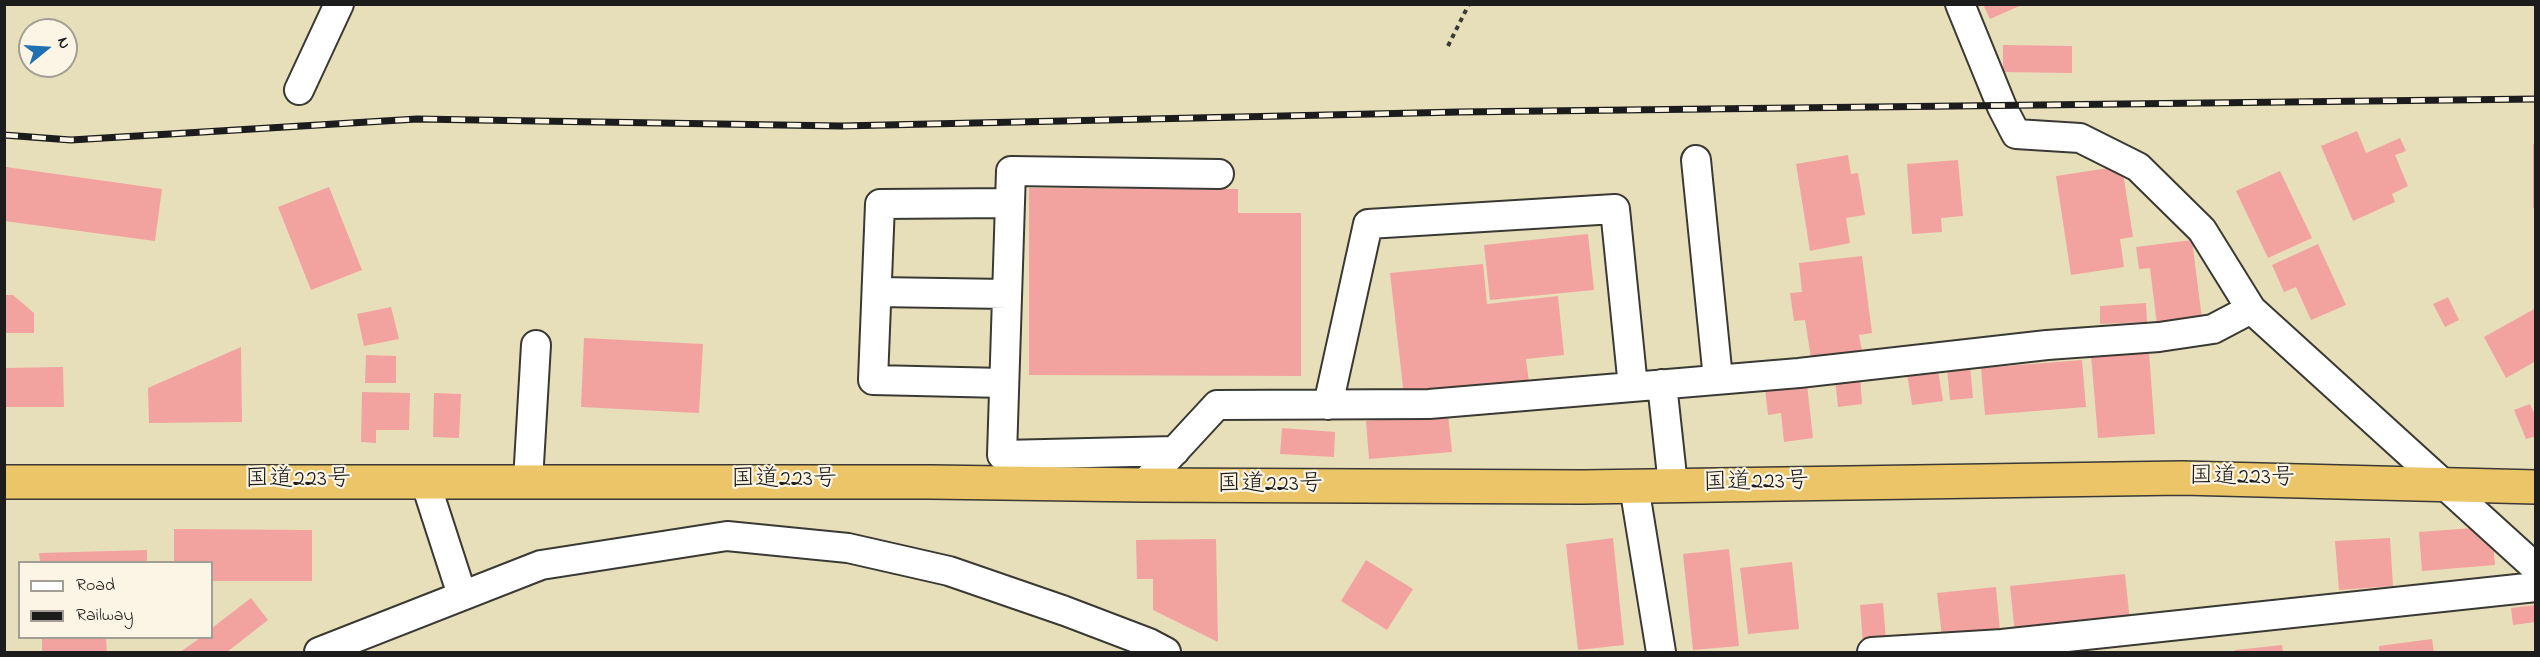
<!DOCTYPE html>
<html>
<head>
<meta charset="utf-8">
<style>
	body { margin:0 }
	#map { position:relative; width:2540px; height:657px; overflow:hidden; background:#e7dfba; font-family:"Indie Flower",sans-serif }
	canvas { display:block }
	.frame { position:absolute; inset:0; border:6px solid #1c1c1c; pointer-events:none }
	.legend { position:absolute; left:18px; top:561px; width:195px; height:78px; box-sizing:border-box; background:#fcf5e5; border:2px solid #a29e95; margin:0; padding:8px 10px; list-style:none; font-size:18px; color:#1c1c1c }
	.legend li { display:flex; align-items:center; gap:12px; height:30px }
	.legend b { width:30px; border:2px solid #a29e95 }
	.north { position:absolute; left:18px; top:18px; width:60px; height:60px; box-sizing:border-box; background:#fcf5e5; border:2px solid #a29e95; border-radius:50%; rotate:72deg; font-size:16px; font-weight:700; line-height:24px; text-align:center; color:#1c1c1c }
	.north::after { content:''; display:block; margin:auto; width:21px; height:27px; background:#1f6fb2; clip-path:polygon(50% 0,100% 100%,50% 72%,0 100%) }
</style>
</head>
<body>
<div id="map">
<canvas width="2540" height="657"></canvas>
<div class="frame"></div>
<ul class="legend">
<li><b style="height:8px;background:#fff"></b>Road</li>
<li><b style="height:8px;background:#1c1c1c"></b>Railway</li>
</ul>
<div class="north">N</div>
</div>
<script>
const context = document.querySelector('canvas').getContext('2d');
context.lineJoin = 'round';
function fillPath(path, color) {
  context.fillStyle = color;
  context.fill(path, 'evenodd');
}
function strokePath(path, color, width, dash) {
  context.strokeStyle = color;
  context.lineWidth = width;
  context.lineCap = dash ? 'butt' : 'round';
  context.setLineDash(dash || []);
  context.stroke(path);
}
function write(font, color, halo, rows, align = 'center') {
  context.font = font + ' "Indie Flower","Klee One",sans-serif';
  context.lineWidth = 4.5;
  context.setLineDash([]);
  context.textBaseline = 'middle';
  context.strokeStyle = halo;
  context.fillStyle = color;
  for (const [text, x, y, turn = 0] of rows) {
    context.save();
    context.translate(x, y);
    context.rotate((+turn || 0) * Math.PI / 180);
    context.textAlign = isNaN(turn) ? turn : align;
    if (halo) context.strokeText(text, 0, 0);
    context.fillText(text, 0, 0);
    context.restore();
  }
}
const building = new Path2D(`
	M1983 4H2024L1990 19Z
	M2003 45 2072 46V73L2003 72Z
	M2357 131 2366 153 2400 138 2406 151 2395 155 2408 186 2392 194 2395 202 2353 221 2321 146Z
	M2533 144H2536V208H2533Z
	M1848 155 1851 174 1858 173 1865 215 1846 218 1850 243 1810 251 1796 164Z
	M1958 160 1963 216 1941 218 1942 232 1912 234 1907 164Z
	M2122 166 2133 237 2120 239 2124 267 2071 275 2056 176Z
	M6 167 162 189 155 241 4 221Z
	M2280 171 2312 238 2268 258 2236 191Z
	M329 187 362 270 311 290 278 207Z
	M1029 188 1238 189V213H1301V376L1029 375Z
	M1588 234 1594 290 1490 300 1484 245Z
	M2192 240 2202 319 2157 325 2150 268 2139 269 2136 247Z
	M2318 244 2346 305 2311 320 2296 287 2284 292 2272 265Z
	M1862 256 1872 333 1859 335 1862 351 1811 358 1805 320 1794 321 1790 293 1802 292 1799 263Z
	M1483 264 1487 304 1558 296 1564 355 1526 359 1529 382 1404 396 1390 273Z
	M4 295H13L34 313V333H4Z
	M2448 297 2459 320 2445 327 2433 304Z
	M2146 303 2147 322 2100 324V306Z
	M391 307 399 339 364 346 357 314Z
	M2536 308V361L2506 378 2484 337Z
	M584 338 703 344 699 413 581 407Z
	M241 347 242 422 149 423 148 388Z
	M2149 352 2155 434 2098 438 2091 355Z
	M366 355 396 356V383H365Z
	M2082 360 2086 407 1985 415 1981 368Z
	M1970 366 1973 398 1950 400 1947 368Z
	M63 367 64 407H4V368Z
	M1938 370 1943 401 1912 405 1907 374Z
	M1860 376 1862 404 1838 407 1835 378Z
	M1807 385 1813 438 1784 442 1781 413 1768 415 1765 389Z
	M362 392 410 393 409 430H376V443L361 442Z
	M434 393 461 394 459 438 433 437Z
	M2530 404 2536 417V436L2526 439 2514 410Z
	M1448 414 1452 452 1369 459 1366 421Z
	M1282 428 1335 432 1334 457 1280 454Z
	M2474 528V533L2492 531 2495 565 2422 571 2419 532Z
	M174 529 312 530V581H212V562H174Z
	M1613 538 1624 645 1578 650 1566 544Z
	M2390 538 2393 586 2339 590 2335 541Z
	M1216 539 1218 642 1153 610V579H1137L1136 540Z
	M1729 549 1739 646 1693 650 1683 554Z
	M147 550V562H40L39 553Z
	M1366 560 1413 589 1387 630 1341 601Z
	M1792 562 1799 629 1748 634 1740 568Z
	M2125 574 2130 622 2015 634 2010 586Z
	M1996 587 2000 631 1942 637 1937 593Z
	M251 598 268 620 227 652H180L200 638H212V628Z
	M1883 603 1886 641 1863 643 1860 605Z
	M2536 605V622L2513 625 2511 608Z
	M42 638H106L107 652H42Z
	M2432 639 2434 652H2379V646Z
	M2282 645 2283 652H2235V650Z`);
const path = new Path2D(`
	M1448 46 1469 4`);
const street = new Path2D(`
	M1960 4 2002 107 2016 134 2080 138 2138 167 2202 230 2251 309 2536 568
	M299 90 339 4
	M1696 160 1718 379
	M877 292 1007 294
	M1004 383 873 380 880 204 1010 203
	M1662 384 1673 485
	M1328 405 1368 224 1615 209 1633 387
	M1175 451 1002 455 1011 171 1219 174
	M425 481 462 595
	M528 481 536 345
	M1143 485 1217 405 1429 404 1799 373 2047 345 2159 337 2213 329 2251 309
	M1634 486 1661 652
	M319 652 541 565 727 536 848 548 949 571 1065 611 1149 643 1166 652
	M1872 652 2002 644 2536 587`);
const highway = new Path2D(`
	M4 482H931L1143 485 1583 487 2182 478 2536 487`);
const rail = new Path2D(`
	M4 135 71 140 417 119 841 126 1459 112 2536 99`);
const streetNames = [
	["国道223号",2242,479,1],
	["国道223号",298,481],
	["国道223号",784,481],
	["国道223号",1756,484,-1],
	["国道223号",1270,486]
];
fillPath(building, '#f2a3a0');
strokePath(street, '#3a3934', 32);
strokePath(highway, '#3a3934', 36);
strokePath(path, '#3a3934', 4, [4.5, 4.5]);
strokePath(street, '#fff', 28);
strokePath(highway, '#ecc569', 33);
strokePath(rail, '#1c1c1c', 7);
strokePath(rail, '#fcf5e5', 4.5, [14]);
write('24px', '#1c1c1c', '#fcf5e5', streetNames);
</script>
</body>
</html>
